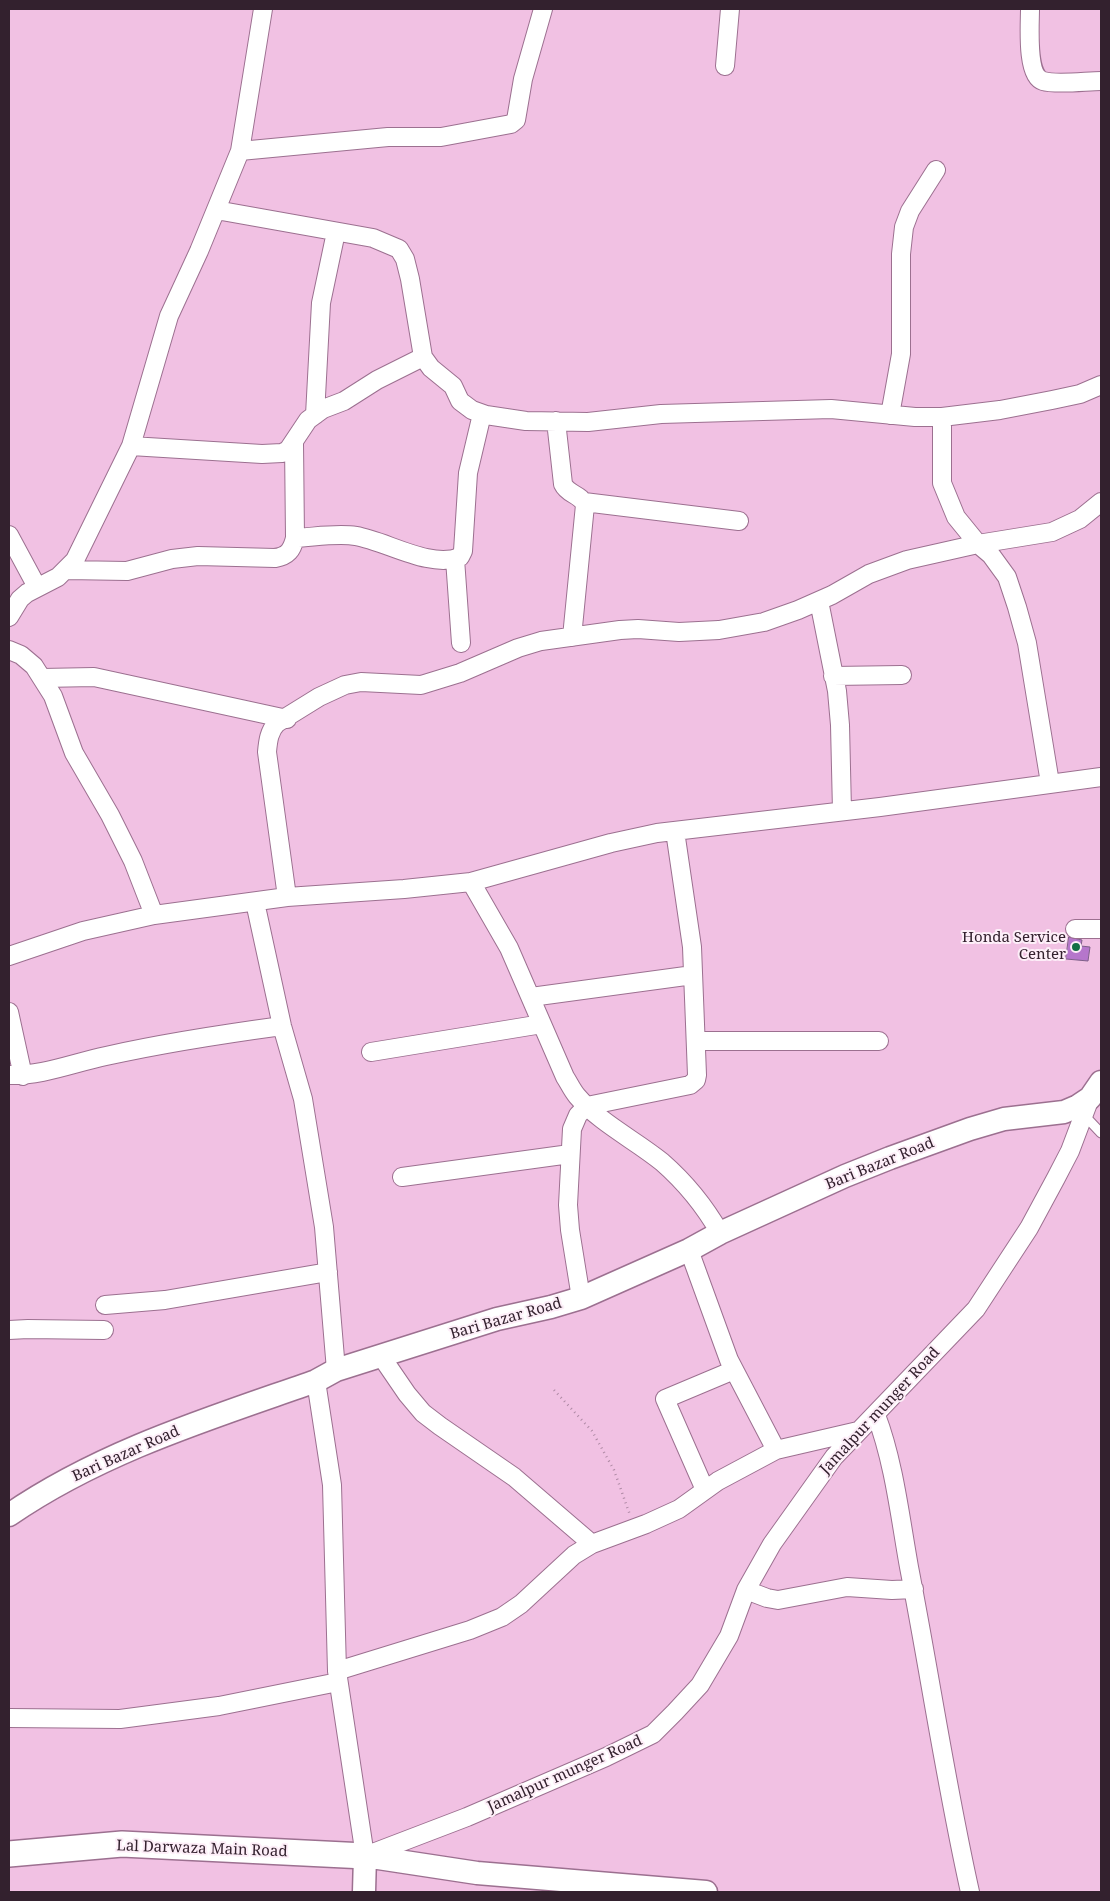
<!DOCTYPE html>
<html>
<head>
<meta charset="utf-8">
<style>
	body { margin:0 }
	#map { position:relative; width:1110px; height:1901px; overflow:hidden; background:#f1c1e3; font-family:"Noto Serif",serif }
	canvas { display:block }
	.frame { position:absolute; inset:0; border:10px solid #33212e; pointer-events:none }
</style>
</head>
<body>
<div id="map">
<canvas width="1110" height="1901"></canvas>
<div class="frame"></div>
</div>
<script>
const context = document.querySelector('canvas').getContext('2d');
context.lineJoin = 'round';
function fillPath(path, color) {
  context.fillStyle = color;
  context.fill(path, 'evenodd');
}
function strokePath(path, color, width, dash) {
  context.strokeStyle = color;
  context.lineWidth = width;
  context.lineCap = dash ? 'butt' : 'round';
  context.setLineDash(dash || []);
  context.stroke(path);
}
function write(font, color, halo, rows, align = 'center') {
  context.font = font + ' "Noto Serif",serif';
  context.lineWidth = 4;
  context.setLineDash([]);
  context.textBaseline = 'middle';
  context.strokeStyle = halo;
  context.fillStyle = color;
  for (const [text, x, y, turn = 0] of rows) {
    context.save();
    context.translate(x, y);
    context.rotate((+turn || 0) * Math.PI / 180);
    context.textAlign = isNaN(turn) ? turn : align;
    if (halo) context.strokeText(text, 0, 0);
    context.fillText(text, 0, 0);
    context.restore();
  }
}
const building = new Path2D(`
	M1069 937 1082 940 1081 946 1090 947 1088 961 1066 959Z`);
const path = new Path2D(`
	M554 1390 592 1431 614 1470 630 1515`);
const service = new Path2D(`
	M1084 1115 1101 1133`);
const minor = new Path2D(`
	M1030 9C1030 24 1026 76 1043 81 1056 85 1087 81 1101 81
	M725 66 730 9
	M240 151 388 137H441L511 124 516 120 523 79 543 9
	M216 210 373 238 399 249 405 259 410 279 423 357 431 368 453 386 460 401 472 410 486 415 526 421 588 422 661 414 831 409 915 417H942L1000 410 1052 400 1080 394 1101 385
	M315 415 321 303 336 232
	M890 415 901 354V254L904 227 910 211 936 170
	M942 417V483L956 517 978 544 991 555 1007 577 1017 607 1027 643 1050 783
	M556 421 563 484C568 495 581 494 585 505L572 637
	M131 446 262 454 282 453 288 450 308 420 323 409 344 401 377 380 423 357
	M584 502 739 521
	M9 535 37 587
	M295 538C315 537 337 533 356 536 386 541 430 569 460 557L463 551 468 473 482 414
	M455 559 461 643
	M67 570 127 571 172 559 198 556 275 558C288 556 292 550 295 538L294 443
	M819 601 837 691 840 725 842 811
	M9 617 20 599 27 593 58 577 75 560 131 446 169 316 199 251 240 151 263 9
	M9 650 21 655 34 666 53 696 74 753 110 815 133 861 154 915
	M833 676 902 675
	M42 678 94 677 287 719
	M471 882 509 948 565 1077C569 1083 572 1090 577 1096 600 1123 635 1140 662 1162 686 1183 704 1205 720 1233
	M287 897 267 752C268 741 269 731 277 723L319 697 345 685 361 682 421 685 460 673 518 648 541 641 620 630 638 629 679 632 719 630 764 622 798 610 832 595 869 574 907 560 978 544 1052 532 1080 519 1101 502
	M255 902 282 1026 303 1099 324 1227 336 1370
	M1075 929H1101
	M9 956 83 931 154 915 287 897 404 889 471 882 611 843 657 833 880 807 1101 777
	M531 997 693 975
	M9 1012 23 1076
	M696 1041H879
	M371 1052 542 1024
	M9 1075C42 1076 73 1063 106 1056 164 1043 223 1034 282 1026
	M402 1177 570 1154
	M689 1250 729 1360 776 1450
	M581 1298 570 1230 568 1205 572 1129 578 1115 587 1106 690 1085 696 1080 697 1075 692 947 675 831
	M105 1305 165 1300 328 1272
	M9 1330 28 1329 104 1330
	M381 1356 407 1394 423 1413 440 1426 514 1477 592 1544
	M316 1381 332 1485 337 1671 365 1856 467 1817 606 1757 653 1734 675 1712 700 1685 729 1636 746 1590 772 1544 834 1457 976 1309 1029 1228 1056 1178 1070 1151 1090 1098
	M876 1415C894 1462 900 1517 909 1567 930 1675 946 1785 970 1892
	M705 1490 665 1399 734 1370
	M746 1590 767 1598 778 1600 847 1587 892 1590 914 1589
	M337 1671 470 1630 502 1617 521 1604 574 1555 592 1544 646 1524 679 1509 718 1481 776 1450 858 1431
	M9 1718 120 1719 219 1706 338 1682`);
const tertiary = new Path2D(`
	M9 1515C102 1451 211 1418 316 1381L336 1370 497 1319 551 1307 581 1298 689 1250 720 1233 845 1176 890 1158 970 1129 1004 1119 1064 1112 1078 1106 1090 1098 1101 1082
	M364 1892 365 1856 477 1873 706 1892`);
const secondary = new Path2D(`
	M9 1854 122 1844 365 1856`);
const markers = [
	[1076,947,5,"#136f44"]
];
const poiNames = [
	["Honda Service",1066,938],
	["Center",1066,955]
];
const streetNames = [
	["Bari Bazar Road",880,1164,-22],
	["Bari Bazar Road",506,1319,-16],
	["Jamalpur munger Road",880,1411,-47],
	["Bari Bazar Road",126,1454,-24],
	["Jamalpur munger Road",565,1774,-24],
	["Lal Darwaza Main Road",202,1849,2]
];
fillPath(building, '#b576cb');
strokePath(building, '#7d6088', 1);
strokePath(service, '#9c7090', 11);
strokePath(minor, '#9c7090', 20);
strokePath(tertiary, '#9c7090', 25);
strokePath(secondary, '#9c7090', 28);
strokePath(path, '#af8aa5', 2.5, [1, 4]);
strokePath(service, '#fff', 9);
strokePath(minor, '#fff', 18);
strokePath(tertiary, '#fff', 22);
strokePath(secondary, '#fff', 25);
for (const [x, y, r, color] of markers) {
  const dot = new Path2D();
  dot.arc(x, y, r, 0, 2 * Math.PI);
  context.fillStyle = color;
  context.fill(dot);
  strokePath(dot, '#fdeef8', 2);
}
write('15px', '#33212e', '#fdeef8', poiNames, 'right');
write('15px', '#33212e', '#fdeef8', streetNames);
</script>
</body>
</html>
